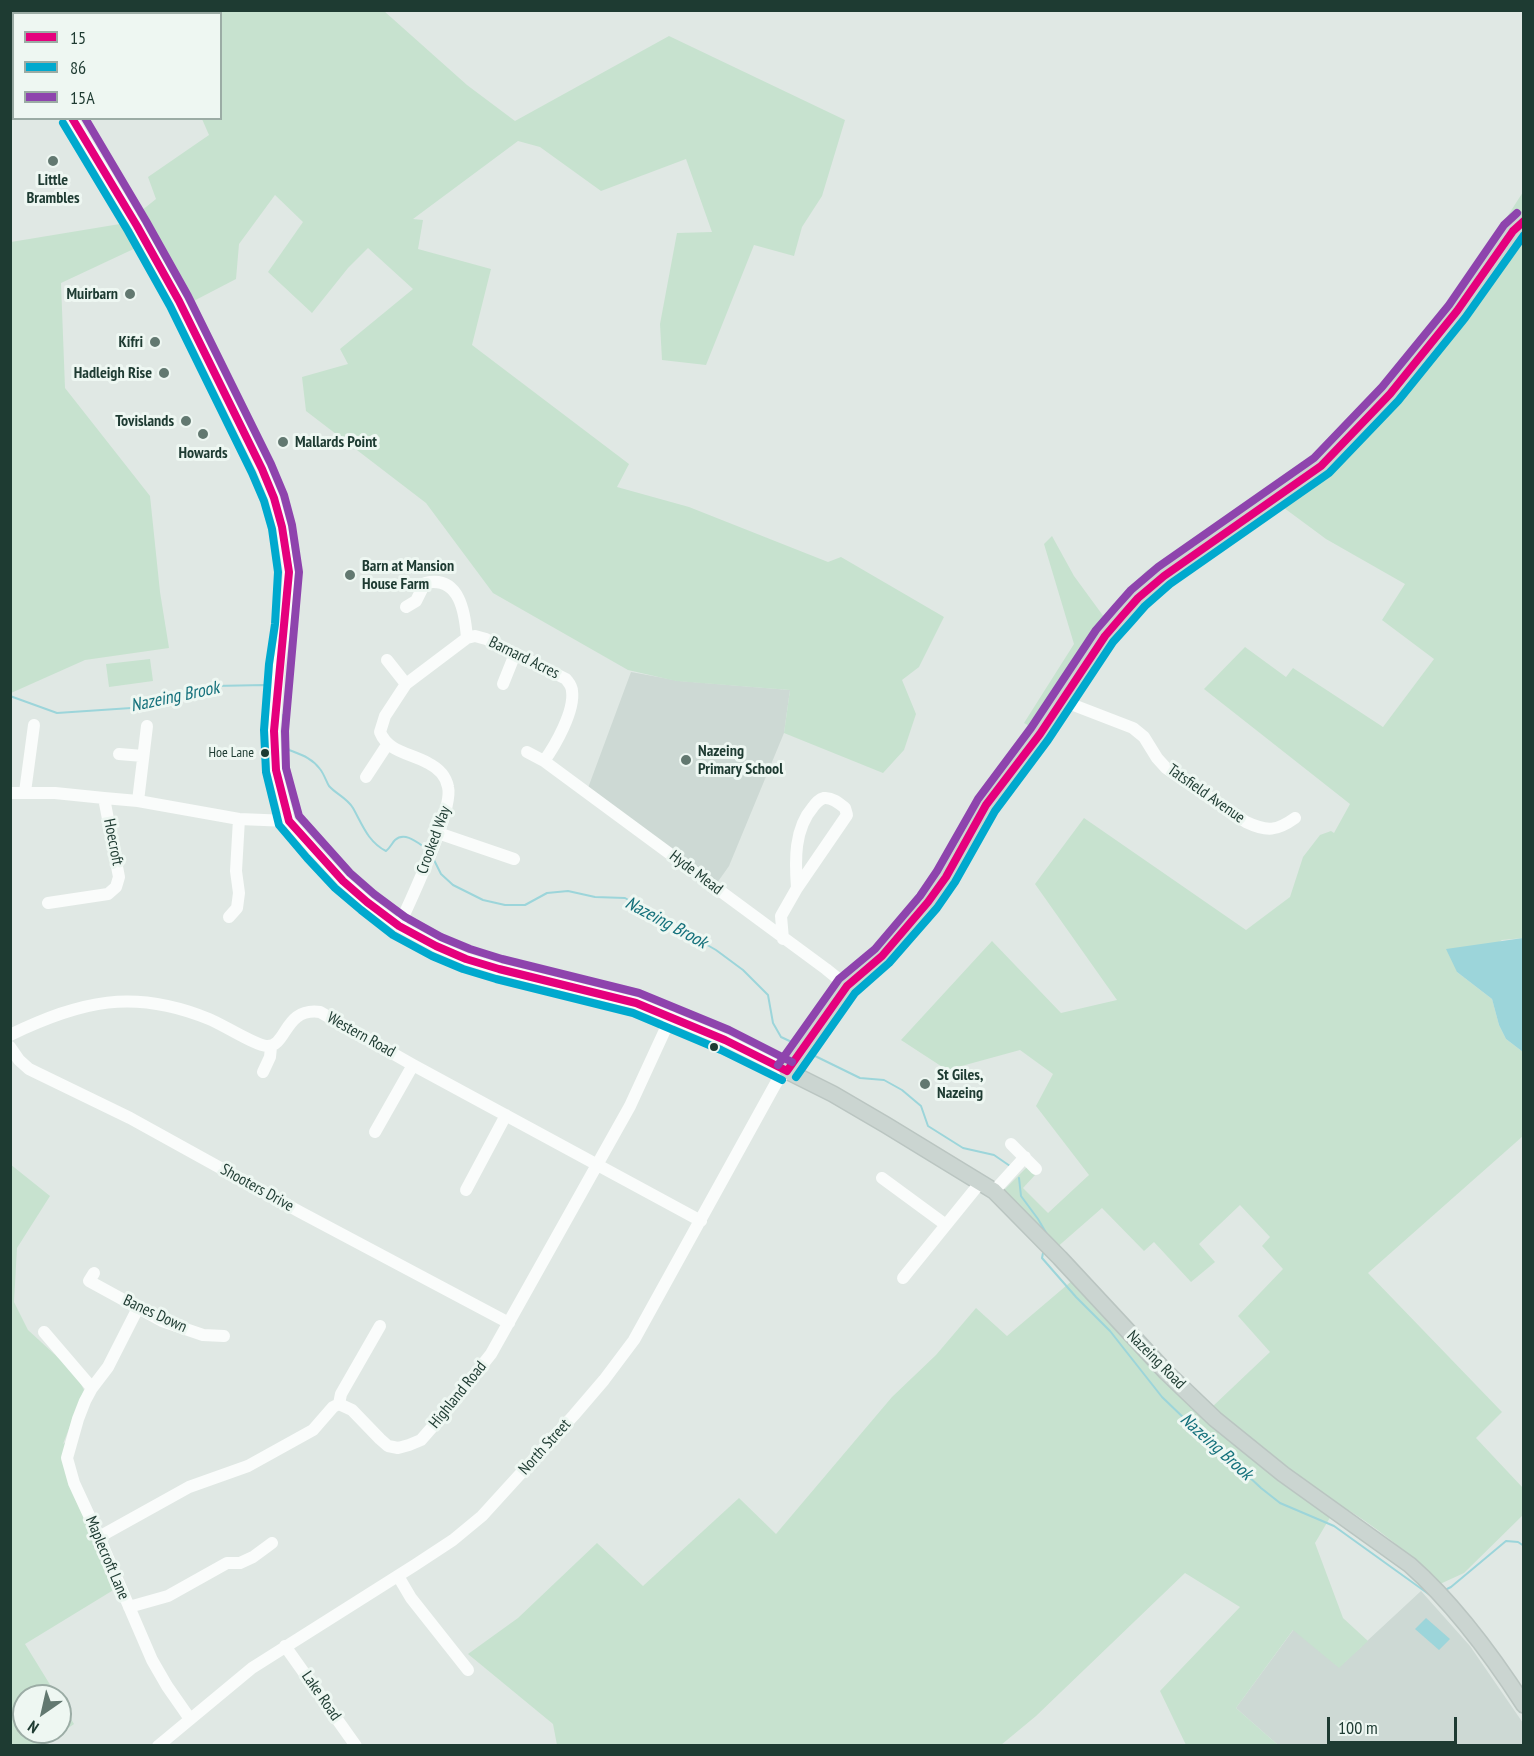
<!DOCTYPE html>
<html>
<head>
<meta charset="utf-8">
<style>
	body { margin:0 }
	#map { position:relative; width:1534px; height:1756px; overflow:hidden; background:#e0e8e4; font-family:"PT Sans Narrow",sans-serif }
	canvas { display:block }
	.frame { position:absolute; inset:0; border:12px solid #1e3b32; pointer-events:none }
	.legend { position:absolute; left:12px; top:12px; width:210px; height:108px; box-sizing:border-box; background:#eef7f2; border:2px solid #9baca5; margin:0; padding:8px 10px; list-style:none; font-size:18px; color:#1e3b32 }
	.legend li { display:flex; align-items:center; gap:12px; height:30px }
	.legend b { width:30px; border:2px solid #9baca5 }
	.north { position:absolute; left:12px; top:1684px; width:60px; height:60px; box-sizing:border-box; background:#eef7f2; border:2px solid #9baca5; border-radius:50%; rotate:214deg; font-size:16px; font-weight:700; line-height:24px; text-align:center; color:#1e3b32 }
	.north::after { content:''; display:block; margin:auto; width:21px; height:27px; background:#627870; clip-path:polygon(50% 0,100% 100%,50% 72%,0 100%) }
	.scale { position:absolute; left:1327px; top:1717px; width:130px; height:27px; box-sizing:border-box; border:3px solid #1e3b32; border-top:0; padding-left:8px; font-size:18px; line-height:21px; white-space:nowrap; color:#1e3b32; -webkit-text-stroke:4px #eef7f2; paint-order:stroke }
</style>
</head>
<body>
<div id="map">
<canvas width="1534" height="1756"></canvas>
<div class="frame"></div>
<ul class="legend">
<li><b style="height:8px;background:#e5007d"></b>15</li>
<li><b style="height:8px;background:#00a9ce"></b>86</li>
<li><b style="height:8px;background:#8e44ad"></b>15A</li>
</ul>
<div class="north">N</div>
<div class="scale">100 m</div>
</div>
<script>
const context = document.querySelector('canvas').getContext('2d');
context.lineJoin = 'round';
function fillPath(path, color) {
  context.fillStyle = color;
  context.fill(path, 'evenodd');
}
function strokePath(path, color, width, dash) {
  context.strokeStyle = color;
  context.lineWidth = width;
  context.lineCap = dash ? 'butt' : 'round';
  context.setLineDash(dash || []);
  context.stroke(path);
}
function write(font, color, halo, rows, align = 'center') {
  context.font = font + ' "PT Sans Narrow",sans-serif';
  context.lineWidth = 6;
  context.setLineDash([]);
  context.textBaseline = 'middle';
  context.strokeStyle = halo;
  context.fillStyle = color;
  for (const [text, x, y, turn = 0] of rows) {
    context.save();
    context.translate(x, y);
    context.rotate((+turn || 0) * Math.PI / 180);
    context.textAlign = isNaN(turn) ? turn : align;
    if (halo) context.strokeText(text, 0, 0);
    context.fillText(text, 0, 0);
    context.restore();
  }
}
const built = new Path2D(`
	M631 672 680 681 790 690 784 733 729 866 717 883 588 788Z
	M1421 1591 1470 1646 1523 1723V1745H1278L1236 1708 1294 1629 1339 1667Z`);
const green = new Path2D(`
	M41 11H384L467 85 515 121 669 36 845 120 822 196 802 227 794 256 754 245 706 365 662 360 660 324 677 233 712 232 686 159 601 191 540 147 518 141 413 219 423 220 418 249 491 269 472 345 629 464 617 487 689 507 828 562 841 557 944 617 919 667 902 680 916 714 904 750 883 773 784 733 790 690 676 681 628 670 493 593 426 503 306 411 302 377 348 364 340 349 413 289 368 248 348 268 312 313 268 272 303 222 275 195 239 244 236 279 186 305 171 288 162 287 140 246 61 283 65 388 150 496 160 592 169 648 85 660 11 693V242L126 223 156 199 148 177 209 135 202 119 220 118V14H41Z
	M1523 192V938L1502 940 1457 972 1492 999 1499 1025 1506 1039 1523 1052V1136L1368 1273 1502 1412 1476 1438 1523 1488V1515L1464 1573 1440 1584C1410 1554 1375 1525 1338 1504L1315 1543 1343 1618 1368 1641 1339 1668 1293 1630 1236 1708 1278 1745H1186L1160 1691 1240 1607 1185 1573 1036 1716 1001 1745H557L553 1724 468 1654 518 1618 597 1543 643 1586 739 1498 776 1534 892 1397 936 1355 976 1308 1007 1336 1080 1274 1211 1408 1270 1352 1238 1316 1283 1269 1262 1246 1270 1237 1240 1205 1199 1244 1215 1262 1191 1282 1154 1242 1144 1251 1102 1208 1055 1249 1003 1191 1027 1167 1035 1175 1023 1188 1048 1213 1089 1175 1036 1106 1053 1074 1020 1050 947 1070 901 1040 992 941 1061 1013 1117 1000 1035 884 1084 818 1246 930 1290 897 1303 857 1320 835 1331 831 1334 833 1350 804 1204 689 1245 647 1286 677 1293 668 1383 727 1434 659 1382 620 1405 584 1326 539 1276 502 1236 524 1114 631 1045 735 1024 723 1074 644 1044 544 1052 536 1074 576 1104 617 1146 571 1240 514 1320 456 1437 326Z
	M150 659 153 681 109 687 106 664Z
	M10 1164 50 1196 17 1248 14 1302 28 1330 76 1374 84 1390 63 1444 72 1437 74 1483 120 1586 25 1644 57 1696H24V1732H60V1701L74 1724 44 1745H11Z`);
const water = new Path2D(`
	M1523 938H1524L1523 1052 1506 1039 1499 1025 1492 999 1457 972 1446 949Z
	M1426 1618 1450 1639 1439 1650 1415 1629Z`);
const stream = new Path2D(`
	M10 696 57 713 146 707 176 700 214 686 265 685 270 688
	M283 715 284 737 289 750C302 755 312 758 320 769 324 774 326 781 329 786 336 794 347 798 353 808 362 824 368 842 386 851 390 848 392 843 395 840 405 831 418 843 427 849
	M434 860 441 874 453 885 483 900 505 905H525L547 893 568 891 595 897 625 898 716 950 743 970 768 995 773 1023 781 1037 796 1044
	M811 1054 860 1078 884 1080 902 1090 921 1106 928 1126 963 1148 994 1155 1010 1166
	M1019 1178 1021 1196 1038 1219 1048 1236
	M1043 1253 1042 1258 1076 1297 1110 1331 1162 1397 1212 1445 1232 1461 1261 1488 1280 1503 1334 1526 1430 1595
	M1443 1591 1451 1587 1506 1541 1518 1542 1524 1546`);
const minor = new Path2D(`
	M46 10V14
	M72 118 137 226 179 301 262 469 274 498 282 527 289 572 285 625 279 665 274 731 276 770 289 821 315 851 343 881 367 902 399 926 436 946 466 959 499 969 636 1003 725 1040 787 1071 776 1083 634 1340 604 1380 574 1415 482 1516 453 1540 415 1565 252 1668 158 1746
	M406 607 416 601 425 583C460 575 465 613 467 638
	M387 660 406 684
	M503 684 515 654
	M1063 701 1133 728 1144 737 1157 758 1166 768 1246 822C1267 832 1277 831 1295 818
	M527 752 544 761 826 969 847 986
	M119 754 143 756
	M366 777 387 745
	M25 792 34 725
	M10 793H55L104 798 138 801 239 819 289 821
	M138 801 147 726
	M438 833 514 859
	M48 903 108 894 116 887 119 877 104 798
	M229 917 237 908 239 893 236 871 239 819
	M399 926C410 901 454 810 448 787 446 776 438 768 428 763 410 753 388 752 380 732L385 716 406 684 467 638 475 636 486 639 566 679C569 683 572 686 572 691 575 711 555 746 544 761
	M783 939 781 916 797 888 847 815 845 808C839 803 832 797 824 798 819 799 816 803 813 807 794 829 795 860 797 888
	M10 1035C81 1001 133 988 209 1019 222 1024 256 1046 267 1046 287 1047 284 1007 320 1012L413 1065 701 1221
	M10 1047 19 1060 29 1069 130 1118 300 1212 509 1323
	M263 1072 270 1057 271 1047
	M375 1132 413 1065
	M1011 1144 1036 1169
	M882 1178 946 1225
	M466 1190 506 1115
	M994 1191 1025 1157
	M94 1273 89 1281 162 1321 203 1335 224 1336
	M903 1278 980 1183
	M138 1308 108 1367 92 1388 85 1401 78 1419 67 1458 74 1483 99 1537 152 1660 167 1686 190 1719
	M44 1332 92 1388
	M339 1404 341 1394 380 1326
	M99 1537 189 1487 248 1466 313 1430 333 1407 339 1404 352 1410 380 1439 388 1446 398 1448 409 1445 421 1440 435 1424 491 1354 630 1106 671 1017
	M398 1576 411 1598 468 1670
	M129 1607 168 1596 227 1563H240L253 1557 272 1543
	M285 1646 356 1746`);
const major = new Path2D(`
	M1524 220 1513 231 1457 311 1390 394 1321 466 1164 576 1138 598 1123 615 1105 636 1040 734 986 805 946 877 928 902 882 956 847 986 816 1028 787 1071 833 1094 886 1125 994 1191 1060 1258 1166 1372 1215 1419 1283 1474 1410 1565C1453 1603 1493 1657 1524 1705`);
const bus1 = new Path2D(`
	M72 118 137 226 179 301 262 469 274 498 282 527 289 572 274 731 276 770 289 821 343 881 367 902 399 926 436 946 466 959 499 969 636 1003 725 1040 787 1071
	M787 1071 847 986 882 956 928 902 946 877 986 805 1040 734 1105 636 1123 615 1138 598 1164 576 1321 466 1390 394 1457 311 1513 231 1524 221`);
const bus2 = new Path2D(`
	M63 123 128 231 170 306 252 473 264 501 272 529 278 572 275 624 269 664 264 730 266 772 279 825 307 858 335 888 361 910 393 935 432 956 463 969 496 979 633 1013 721 1050 782 1080
	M796 1077 855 993 889 963 937 908 955 882 995 811 1048 740 1113 642 1131 622 1145 606 1170 584 1329 473 1398 401 1465 318 1524 235`);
const bus3 = new Path2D(`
	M85 118 146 221 188 296 271 464 284 495 292 525 299 572 285 731 286 768 299 816 350 873 374 894 405 917 441 937 470 949 502 959 639 993 729 1030 792 1062
	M778 1065 839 979 875 949 920 896 937 871 978 799 1031 728 1096 630 1115 608 1131 590 1158 567 1314 458 1382 387 1449 305 1504 225 1517 213`);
const markers = [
	[53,161,6,"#627870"],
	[130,294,6,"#627870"],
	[155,342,6,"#627870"],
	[164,373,6,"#627870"],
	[186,421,6,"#627870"],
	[203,434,6,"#627870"],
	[283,442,6,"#627870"],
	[350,575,6,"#627870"],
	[265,753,5,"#1e3b32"],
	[686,760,6,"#627870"],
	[714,1047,5,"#1e3b32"],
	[925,1084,6,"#627870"]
];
const busNames = [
	["Hoe Lane",254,753]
];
const poiNames = [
	["Little",53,180,"center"],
	["Brambles",53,198,"center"],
	["Muirbarn",118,294],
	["Kifri",143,342],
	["Hadleigh Rise",152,373],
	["Tovislands",174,421],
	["Mallards Point",295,442,"left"],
	["Howards",203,453,"center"],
	["Barn at Mansion",362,566,"left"],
	["House Farm",362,584,"left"],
	["Nazeing",698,751,"left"],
	["Primary School",698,769,"left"],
	["St Giles,",937,1075,"left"],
	["Nazeing",937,1093,"left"]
];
const streetNames = [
	["Barnard Acres",524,658,26],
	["Tatsfield Avenue",1206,794,35],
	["Crooked Way",434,840,-70],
	["Hoecroft",113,842,79],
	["Hyde Mead",696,873,37],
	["Western Road",361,1035,29],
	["Shooters Drive",257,1188,29],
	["Banes Down",155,1314,25],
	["Nazeing Road",1156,1360,45],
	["Highland Road",458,1395,-51],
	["North Street",545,1447,-48],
	["Maplecroft Lane",107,1558,67],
	["Lake Road",321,1696,55]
];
const waterNames = [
	["Nazeing Brook",175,697,-12],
	["Nazeing Brook",666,923,28],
	["Nazeing Brook",1216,1447,42]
];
fillPath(built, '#cdd9d4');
fillPath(green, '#c7e2cf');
fillPath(water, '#9cd5da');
strokePath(stream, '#9cd5da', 2);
strokePath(major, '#bac5c1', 18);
strokePath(minor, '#fafcfb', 12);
strokePath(major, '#cbd5d1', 15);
strokePath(bus1, '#e5007d', 8);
strokePath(bus2, '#00a9ce', 8);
strokePath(bus3, '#8e44ad', 8);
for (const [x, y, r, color] of markers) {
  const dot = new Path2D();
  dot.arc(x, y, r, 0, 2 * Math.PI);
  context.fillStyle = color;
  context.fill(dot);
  strokePath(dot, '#eef7f2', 2);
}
write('14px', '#1e3b32', '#eef7f2', busNames, 'right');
write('bold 16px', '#1e3b32', '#eef7f2', poiNames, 'right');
write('16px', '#1e3b32', '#eef7f2', streetNames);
write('italic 18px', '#13707b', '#eef7f2', waterNames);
</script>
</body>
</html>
